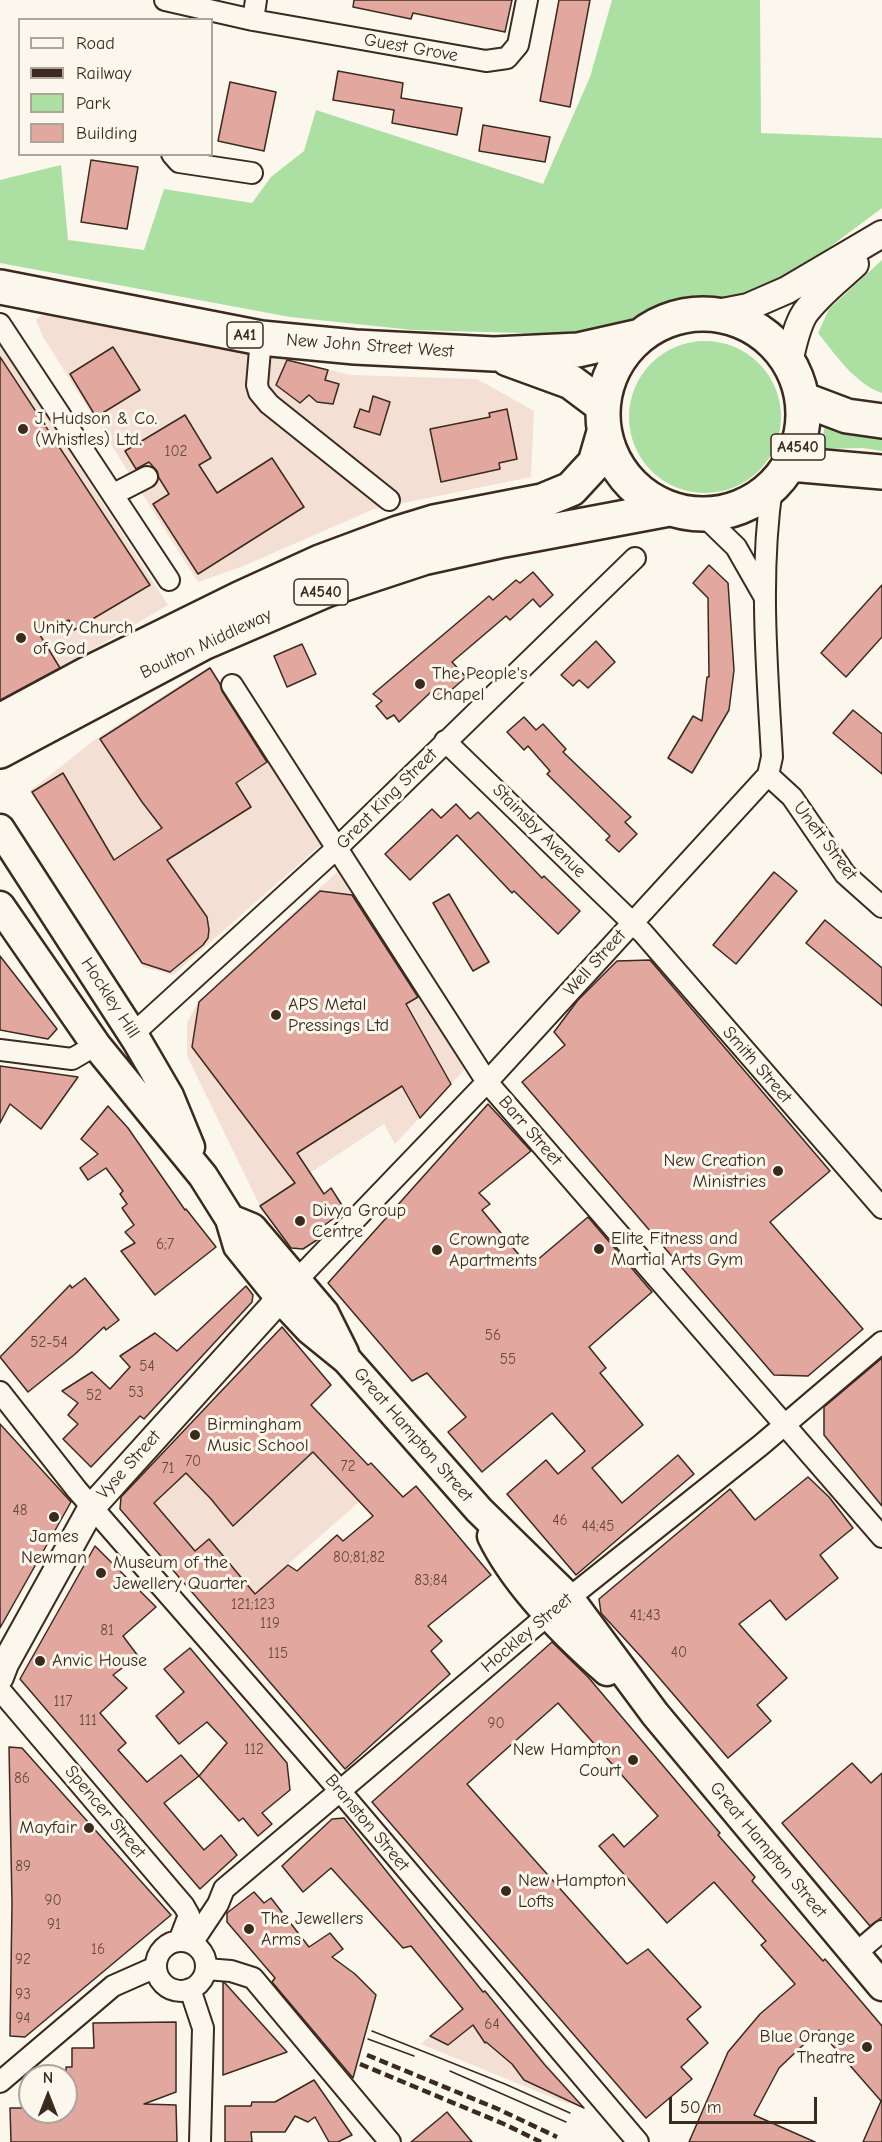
<!DOCTYPE html>
<html>
<head>
<meta charset="utf-8">
<style>
	body { margin:0 }
	#map { position:relative; width:882px; height:2142px; overflow:hidden; background:#fbf7ec; font-family:"Comic Neue",sans-serif }
	canvas { display:block }
	.legend { position:absolute; left:18px; top:18px; width:195px; height:138px; box-sizing:border-box; background:#fbf7ec; border:2px solid #aea59a; margin:0; padding:8px 10px; list-style:none; font-size:18px; color:#3b2a1e }
	.legend li { display:flex; align-items:center; gap:12px; height:30px }
	.legend b { width:30px; border:2px solid #aea59a }
	.north { position:absolute; left:18px; top:2064px; width:60px; height:60px; box-sizing:border-box; background:#fbf7ec; border:2px solid #aea59a; border-radius:50%; rotate:0deg; font-size:16px; font-weight:700; line-height:24px; text-align:center; color:#3b2a1e }
	.north::after { content:''; display:block; margin:auto; width:21px; height:27px; background:#3b2a1e; clip-path:polygon(50% 0,100% 100%,50% 72%,0 100%) }
	.scale { position:absolute; left:669px; top:2097px; width:148px; height:27px; box-sizing:border-box; border:3px solid #3b2a1e; border-top:0; padding-left:8px; font-size:18px; line-height:21px; white-space:nowrap; color:#3b2a1e; -webkit-text-stroke:4px #fbf7ec; paint-order:stroke }
</style>
</head>
<body>
<div id="map">
<canvas width="882" height="2142"></canvas>
<ul class="legend">
<li><b style="height:8px;background:#fbf7ec"></b>Road</li>
<li><b style="height:8px;background:#3b2a1e"></b>Railway</li>
<li><b style="height:16px;background:#abe0a2"></b>Park</li>
<li><b style="height:16px;background:#e2a8a0"></b>Building</li>
</ul>
<div class="north">N</div>
<div class="scale">50 m</div>
</div>
<script>
const context = document.querySelector('canvas').getContext('2d');
context.lineJoin = 'round';
function fillPath(path, color) {
  context.fillStyle = color;
  context.fill(path, 'evenodd');
}
function strokePath(path, color, width, dash) {
  context.strokeStyle = color;
  context.lineWidth = width;
  context.lineCap = dash ? 'butt' : 'round';
  context.setLineDash(dash || []);
  context.stroke(path);
}
function write(font, color, halo, rows, align = 'center') {
  context.font = font + ' "Comic Neue",sans-serif';
  context.lineWidth = 6;
  context.setLineDash([]);
  context.textBaseline = 'middle';
  context.strokeStyle = halo;
  context.fillStyle = color;
  for (const [text, x, y, turn = 0] of rows) {
    context.save();
    context.translate(x, y);
    context.rotate((+turn || 0) * Math.PI / 180);
    context.textAlign = isNaN(turn) ? turn : align;
    if (halo) context.strokeText(text, 0, 0);
    context.fillText(text, 0, 0);
    context.restore();
  }
}
const built = new Path2D(`
	M48 310 281 358 351 375 477 379 534 411 531 477 374 509 241 567 198 582 43 337 36 320Z
	M0 343 168 605 0 704Z
	M210 666 324 842 173 975 143 967 30 791 97 738Z
	M337 872 466 1068 395 1144 384 1124 260 1206 187 1056V1023L198 1002Z
	M224 1386 274 1437 289 1426 359 1502 220 1624 120 1509 121 1497 135 1479 158 1501 186 1473 211 1499 241 1468 193 1420Z
	M485 1991 574 2096 568 2104 421 2044Z`);
const green = new Path2D(`
	M612 0H760L761 133 882 138V208L807 264 760 289 696 304 637 322 561 334 413 330 290 317 0 263V180L61 165 68 240 144 250 164 189 252 203 271 177 304 151 316 110 543 184 590 77Z
	M882 260V393C855 384 835 354 818 333L829 309Z
	M629 417a76 76 0 1 1 152 0a76 76 0 1 1-152 0Z
	M826 421 882 431V451L863 448 820 449Z`);
const building = new Path2D(`
	M354 0H512L505 32 413 13 411 19 353 7Z
	M559 0H590L570 107 540 101Z
	M338 71 403 83 401 98 462 108 457 135 392 123 394 110 333 100Z
	M230 82 276 92 264 151 218 141Z
	M483 125 550 137 545 162 479 151Z
	M91 160 138 167 127 229 81 222Z
	M113 347 140 390 96 417 70 374Z
	M0 357 150 585 74 630 69 620 40 635 60 668 0 700Z
	M287 360 328 370 325 380 339 384 333 404 317 402 309 395 300 403 276 385Z
	M373 396 390 402 380 435 354 427 360 409 369 412Z
	M507 409 517 459 499 463 500 469 441 482 430 429 490 417 489 413Z
	M185 415 211 458 199 465 217 493 272 458 304 507 198 574 153 504 169 494 159 478 157 471 149 462 136 469 125 451Z
	M709 565 728 583 734 670 729 710 692 773 668 758 693 716 702 721 707 677H709L708 598 693 583Z
	M533 572 553 595 540 607 533 599 510 620 506 616 452 662 466 677 439 701 431 692 399 722 394 715 387 719 376 706 382 701 373 694 489 596 493 600 516 580 520 583Z
	M882 585V637L846 677 821 653Z
	M596 641 615 662 588 688 579 680 573 686 561 675Z
	M302 644 316 674 287 687 274 656Z
	M210 668 220 684 222 691 267 762 236 783 251 807 167 860 207 917 209 930 208 938 203 945 170 972 142 963 32 792 63 773 114 860 162 828 142 802 100 739Z
	M853 710 882 734V774L833 733Z
	M524 717 536 730 543 724 566 749 563 752 631 817 625 822 637 834 619 852 606 840 610 836 547 774 550 771 528 746 524 750 507 732Z
	M456 804 470 819 478 812 542 878 544 876 580 911 558 934 514 891 512 893 457 835 410 880 385 854 432 809 441 818Z
	M774 872 797 891 736 964 713 945Z
	M320 891 352 895 418 997 406 1004 451 1084 420 1118 402 1086 297 1153 324 1194 331 1188 345 1210 315 1232 320 1238 303 1249 291 1248 260 1206 295 1183 192 1047 199 1002Z
	M449 894 489 962 473 971 433 903Z
	M825 920 882 968V1006L806 943Z
	M0 956 57 1029 48 1039 0 1030Z
	M650 960 830 1171 770 1222 863 1329 808 1376 774 1375 522 1082 565 1045 554 1032 578 1000 617 961Z
	M0 1066 78 1077 41 1129 10 1104 0 1123Z
	M488 1104 531 1151 479 1193 490 1204 482 1210 529 1267 588 1217 652 1292 589 1347 606 1368 600 1373 643 1425 592 1468 622 1503 678 1455 694 1474 576 1575 507 1494 546 1460 558 1474 585 1451 552 1413 482 1472 448 1432 466 1417 427 1373 412 1381 328 1283Z
	M108 1106 128 1128 185 1210 186 1209 216 1247 155 1295 121 1251 135 1243 125 1232 134 1225 122 1208 127 1204 120 1194 123 1191 106 1168 88 1180 80 1168 98 1154 81 1139Z
	M85 1278 119 1320 106 1330 104 1327 74 1355 28 1392 0 1357 70 1285 72 1288Z
	M246 1286 253 1295 252 1302 144 1419 140 1416 91 1467 63 1439 78 1424 68 1415 78 1403 62 1391 92 1372 110 1389 130 1367 120 1356 155 1333 177 1351Z
	M282 1327 331 1385 311 1405 368 1465 371 1463 403 1497 416 1486 491 1575 428 1626 442 1641 431 1651 450 1674 345 1769 120 1509 121 1497ZM313 1452 373 1516 343 1541 337 1535 297 1571 288 1565 255 1594 209 1539 195 1551 154 1503 186 1473 211 1499 233 1526Z
	M882 1358V1506L824 1435V1407Z
	M0 1424 71 1502 0 1628Z
	M808 1477 829 1497 853 1528 820 1555 838 1578 786 1620 770 1600 739 1624 787 1678 757 1705 771 1721 728 1758 643 1659 601 1613 599 1599 730 1489 755 1520Z
	M95 1546 156 1607 123 1636 138 1656 113 1675 127 1688 100 1713 126 1743 118 1750 147 1782 181 1755 199 1776 164 1803 204 1850 221 1835 237 1855 200 1889 20 1679Z
	M552 1642 588 1677 720 1833 718 1835 755 1877 752 1881 823 1961 825 1959 882 2026V2142H863L881 2101 819 2030 779 2068 754 2115 815 2142H689L728 2052 760 2014 795 1984 761 1945 766 1941 714 1882 667 1923 599 1846 613 1834 624 1847 658 1816 558 1703 467 1784 627 1964 648 1949 701 2007 687 2019 708 2043 681 2067 692 2079 646 2118 372 1802Z
	M190 1648 287 1763 290 1790 262 1813 272 1824 258 1836 243 1818 239 1821 199 1776 227 1743 207 1722 179 1744 156 1716 184 1692 164 1669Z
	M9 1747 22 1748 171 1915 25 2037 10 2036 12 1904Z
	M852 1763 871 1783 882 1773V1917L870 1926 782 1823Z
	M344 1818 483 1992 485 1991 544 2064 584 2108 524 2080 512 2064 486 2042 485 2043 473 2025 448 2045 430 2036 463 2009 411 1946 403 1948 331 1868 303 1892 282 1866 332 1819Z
	M254 1892 264 1903 271 1898 309 1947 330 1933 343 1949 332 1957 355 1974 376 1995 353 2078 272 1982 275 1978 227 1922V1913Z
	M223 1982H224L287 2052 223 2075Z
	M176 2022V2092L144 2104 176 2105 177 2142H11L10 2108H30V2112H66V2067H72V2048H94L93 2023Z
	M314 2080 352 2135 338 2142H329L315 2117 308 2122 295 2116 285 2132H251L252 2142H225V2106H251L252 2102H275Z
	M447 2112 472 2142H411L440 2118Z`);
const minor = new Path2D(`
	M165 0 253 20 486 61 507 58 518 45 527 0
	M253 20 256 0
	M172 154 179 162 252 173
	M0 324 169 580
	M261 338 257 385 259 392 269 404 389 500
	M114 494 147 477
	M703 515 736 547 764 596
	M232 685 487 1082 882 1537
	M445 741 643 933 882 1208
	M768 775 792 797 845 874 882 907
	M133 1034 337 848 635 558
	M0 1050 72 1059 96 1045
	M297 1280 487 1082 768 775 772 757C767 667 759 576 772 487
	M0 1392 77 1490 340 1791 638 2142
	M0 1690 184 1906 189 1915 179 1941
	M156 1966a25 25 0 1 1 50 0a25 25 0 1 1-50 0Z
	M192 1943 218 1904 224 1889 549 1614 761 1445 882 1342
	M855 1954 882 1931
	M206 1969 231 1971 253 1978 390 2142
	M190 1989 203 2028 200 2142
	M0 2082 113 1986 156 1967`);
const tertiary = new Path2D(`
	M712 314 748 307 787 290 882 234
	M789 362C793 346 796 327 805 313 819 294 838 280 855 264
	M0 1677 5 1664 92 1507 294 1283`);
const secondary = new Path2D(`
	M0 829 137 1041 169 1096 190 1147
	M0 906 96 1045 203 1176 230 1219 238 1246 280 1298 310 1330 347 1360 479 1510 569 1598 655 1714 882 1986
	M230 1219 252 1228 324 1313 344 1353
	M492 1536C516 1585 566 1635 607 1671`);
const trunk = new Path2D(`
	M0 287 261 338 355 347 494 354 578 350 640 336
	M603 414a100 100 0 1 1 200 0a100 100 0 1 1-200 0Z
	M508 359 571 382 603 406
	M802 399 847 416 882 421
	M790 464 882 472
	M0 721 89 673 239 599 320 562 398 533 434 522 542 501 571 489 595 463 604 432
	M0 751 205 642 326 590 423 558 504 540 669 509`);
const tram = new Path2D(`
	M372 2031 505 2084 570 2113
	M368 2039 414 2056
	M450 2071 566 2122`);
const rail = new Path2D(`
	M367 2055 498 2109 557 2137
	M360 2064 504 2124 541 2142`);
const markers = [
	[23,429,6,"#3b2a1e"],
	[21,638,6,"#3b2a1e"],
	[420,684,6,"#3b2a1e"],
	[276,1015,6,"#3b2a1e"],
	[778,1171,6,"#3b2a1e"],
	[300,1221,6,"#3b2a1e"],
	[599,1249,6,"#3b2a1e"],
	[437,1250,6,"#3b2a1e"],
	[195,1435,6,"#3b2a1e"],
	[54,1517,6,"#3b2a1e"],
	[101,1573,6,"#3b2a1e"],
	[40,1661,6,"#3b2a1e"],
	[633,1760,6,"#3b2a1e"],
	[89,1828,6,"#3b2a1e"],
	[506,1891,6,"#3b2a1e"],
	[249,1929,6,"#3b2a1e"],
	[867,2047,6,"#3b2a1e"]
];
const numberNames = [
	["102",176,452],
	["6;7",165,1245],
	["56",493,1336],
	["52-54",49,1343],
	["55",508,1360],
	["54",147,1367],
	["53",136,1393],
	["52",94,1396],
	["70",193,1462],
	["72",348,1467],
	["71",168,1469],
	["48",20,1511],
	["46",560,1521],
	["44;45",598,1527],
	["80;81;82",359,1558],
	["83;84",431,1581],
	["121;123",253,1605],
	["41;43",645,1616],
	["119",270,1624],
	["81",107,1631],
	["40",679,1653],
	["115",278,1654],
	["117",63,1702],
	["111",88,1721],
	["90",496,1724],
	["112",254,1750],
	["86",22,1779],
	["89",23,1867],
	["90",53,1901],
	["91",54,1925],
	["16",98,1950],
	["92",23,1960],
	["93",23,1995],
	["94",23,2019],
	["64",492,2025]
];
const shields = [
	[245,335,36],
	[798,447,54],
	[321,592,54]
];
const shieldNames = [
	["A41",245,335],
	["A4540",798,447],
	["A4540",321,592]
];
const streetNames = [
	["Guest Grove",411,48,10],
	["New John Street West",370,346,4],
	["Boulton Middleway",206,644,-25],
	["Great King Street",387,799,-45],
	["Stainsby Avenue",539,831,45],
	["Unett Street",825,841,53],
	["Well Street",595,963,-48],
	["Hockley Hill",110,998,57],
	["Smith Street",757,1065,49],
	["Barr Street",530,1131,49],
	["Great Hampton Street",413,1435,49],
	["Vyse Street",129,1465,-48],
	["Hockley Street",527,1633,-40],
	["Spencer Street",105,1812,50],
	["Branston Street",367,1823,50],
	["Great Hampton Street",768,1850,50]
];
const poiNames = [
	["J. Hudson & Co.",35,419],
	["(Whistles) Ltd.",35,440],
	["Unity Church",33,628],
	["of God",33,649],
	["The People's",432,674],
	["Chapel",432,695],
	["APS Metal",288,1005],
	["Pressings Ltd",288,1026],
	["New Creation",766,1161,"right"],
	["Ministries",766,1182,"right"],
	["Divya Group",312,1211],
	["Centre",312,1232],
	["Elite Fitness and",611,1239],
	["Martial Arts Gym",611,1260],
	["Crowngate",449,1240],
	["Apartments",449,1261],
	["Birmingham",207,1425],
	["Music School",207,1446],
	["James",54,1537,"center"],
	["Newman",54,1558,"center"],
	["Museum of the",113,1563],
	["Jewellery Quarter",113,1584],
	["Anvic House",52,1661],
	["New Hampton",621,1750,"right"],
	["Court",621,1771,"right"],
	["Mayfair",77,1828,"right"],
	["New Hampton",518,1881],
	["Lofts",518,1902],
	["The Jewellers",261,1919],
	["Arms",261,1940],
	["Blue Orange",855,2037,"right"],
	["Theatre",855,2058,"right"]
];
fillPath(built, '#f4dfd5');
fillPath(green, '#abe0a2');
fillPath(building, '#e2a8a0');
strokePath(building, '#3b2a1e', 1.5);
strokePath(minor, '#3b2a1e', 24);
strokePath(tertiary, '#3b2a1e', 30);
strokePath(secondary, '#3b2a1e', 33);
strokePath(trunk, '#3b2a1e', 38);
strokePath(minor, '#fbf7ec', 20);
strokePath(tertiary, '#fbf7ec', 26);
strokePath(secondary, '#fbf7ec', 28);
strokePath(trunk, '#fbf7ec', 33);
strokePath(tram, '#3b2a1e', 1.5);
strokePath(rail, '#3b2a1e', 4.5, [9, 4.5]);
for (const [x, y, r, color] of markers) {
  const dot = new Path2D();
  dot.arc(x, y, r, 0, 2 * Math.PI);
  context.fillStyle = color;
  context.fill(dot);
  strokePath(dot, '#fbf7ec', 2);
}
write('15px', '#654a3e', null, numberNames);
for (const [x, y, w] of shields) {
  const box = new Path2D();
  box.roundRect(x - w / 2, y - 13, w, 26, 4.5);
  context.fillStyle = '#fbf7ec';
  context.fill(box);
  strokePath(box, '#3b2a1e', 1.5);
}
write('bold 16px', '#3b2a1e', null, shieldNames);
write('18px', '#3b2a1e', '#fbf7ec', streetNames);
write('18px', '#3b2a1e', '#fbf7ec', poiNames, 'left');
</script>
</body>
</html>
